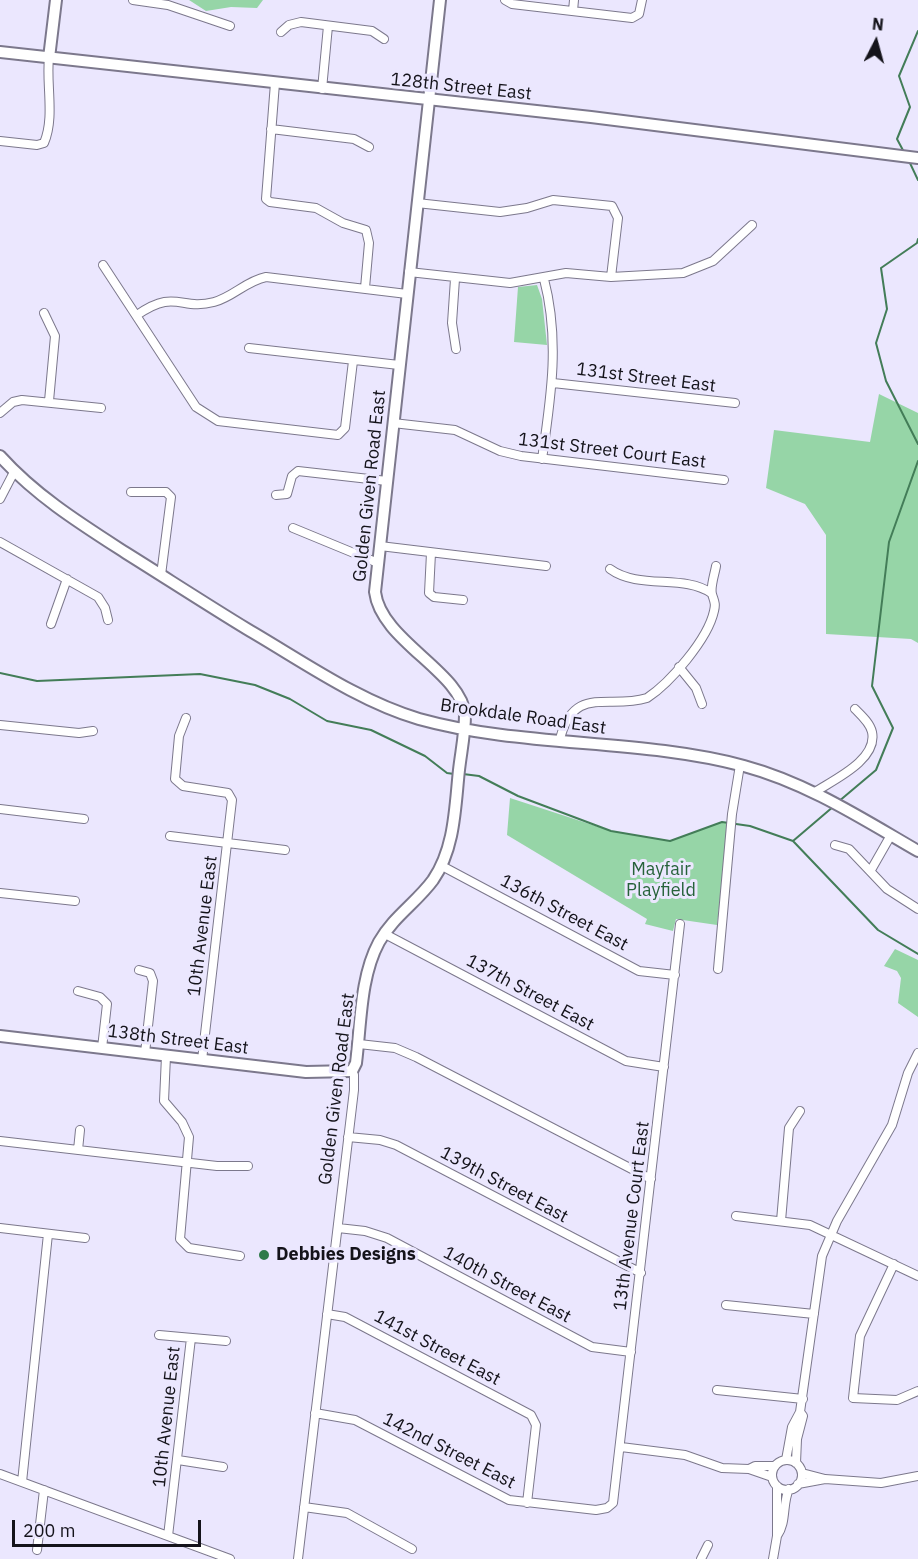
<!DOCTYPE html>
<html>
<head>
<meta charset="utf-8">
<style>
	body { margin:0 }
	#map { position:relative; width:918px; height:1559px; overflow:hidden; background:#ebe7fe; font-family:"IBM Plex Sans",sans-serif }
	canvas { display:block }
	.north { position:absolute; left:846px; top:12px; width:60px; height:60px; -webkit-text-stroke:4px #ebe7fe; paint-order:stroke; rotate:6deg; font-size:16px; font-weight:700; line-height:24px; text-align:center; color:#14131a }
	.north::after { content:''; display:block; margin:auto; width:21px; height:27px; background:#14131a; clip-path:polygon(50% 0,100% 100%,50% 72%,0 100%) }
	.scale { position:absolute; left:12px; top:1520px; width:189px; height:27px; box-sizing:border-box; border:3px solid #14131a; border-top:0; padding-left:8px; font-size:18px; line-height:21px; white-space:nowrap; color:#14131a; -webkit-text-stroke:4px #ebe7fe; paint-order:stroke }
</style>
</head>
<body>
<div id="map">
<canvas width="918" height="1559"></canvas>
<div class="north">N</div>
<div class="scale">200 m</div>
</div>
<script>
const context = document.querySelector('canvas').getContext('2d');
context.lineJoin = 'round';
function fillPath(path, color) {
  context.fillStyle = color;
  context.fill(path, 'evenodd');
}
function strokePath(path, color, width, dash) {
  context.strokeStyle = color;
  context.lineWidth = width;
  context.lineCap = dash ? 'butt' : 'round';
  context.setLineDash(dash || []);
  context.stroke(path);
}
function write(font, color, halo, rows, align = 'center') {
  context.font = font + ' "IBM Plex Sans",sans-serif';
  context.lineWidth = 6;
  context.setLineDash([]);
  context.textBaseline = 'middle';
  context.strokeStyle = halo;
  context.fillStyle = color;
  for (const [text, x, y, turn = 0] of rows) {
    context.save();
    context.translate(x, y);
    context.rotate((+turn || 0) * Math.PI / 180);
    context.textAlign = isNaN(turn) ? turn : align;
    if (halo) context.strokeText(text, 0, 0);
    context.fillText(text, 0, 0);
    context.restore();
  }
}
const green = new Path2D(`
	M189 0H263L257 8 231 7 206 11Z
	M537 285 542 299 547 345 514 342 518 287Z
	M879 394 918 413V643L911 639 826 634V535L805 504 766 488 774 430 870 442Z
	M510 798 611 831 670 841 722 822 729 823 717 925 676 919 673 931 645 924 647 919 507 835Z
	M895 949 918 960V1017L898 1003 901 978 897 971 884 966Z`);
const stream = new Path2D(`
	M905 154 897 139 910 107 899 76 918 31
	M909 161 918 180
	M918 239 917 243 881 268 887 309 876 343 886 381 918 444
	M0 673 37 681 200 674 255 685 290 699 327 721 371 730 425 756 447 773 454 774
	M463 774 479 776 518 796 611 831 670 841 722 822 750 826 793 841 878 930 918 954
	M838 802 876 770 893 728 872 686 889 542 918 461
	M793 841 834 806`);
const street = new Path2D(`
	M133 0 168 5 230 26
	M505 0 512 4 632 18 639 14 642 0
	M573 11 574 0
	M281 32 289 25 301 22 372 31 384 39
	M275 83 266 199 270 202 316 208 343 223 366 230 369 243 365 288
	M322 89 328 26
	M271 129 354 139 369 147
	M0 141 37 145 44 143C55 118 46 84 49 58
	M417 203 500 212 527 208 553 200 612 206 618 218 611 277
	M103 265 196 407 218 421 338 435 345 428 353 361
	M409 272 510 283 566 273 611 277 683 273 713 261 752 225
	M455 279 452 323 456 349
	M44 313 55 336 49 401
	M137 315C176 288 180 311 214 302 233 297 246 281 266 277L407 294
	M249 348 399 365
	M553 383 735 403
	M0 413 13 402 22 400 101 408
	M393 423 455 430 500 451 521 456 724 480
	M542 459C551 397 560 340 544 279
	M131 492H166L171 497 161 575
	M276 495 287 494 292 476 298 471 387 481
	M0 499 14 472
	M293 528 378 563
	M0 542 98 597 105 608 108 620
	M380 546 546 566
	M431 553 429 593 434 597 463 600
	M610 569C639 590 684 574 711 593
	M51 624 67 579
	M679 667 696 688 702 704
	M186 718 179 736 175 779 183 786 228 793 232 800 202 1060
	M0 725 79 733 93 731
	M560 739C574 684 608 710 647 698 670 683 708 639 714 611 716 603 714 601 712 594 710 587 715 573 716 566
	M815 792C833 780 878 760 872 732 870 723 861 715 855 709
	M0 809 84 819
	M170 836 285 850
	M835 845 849 849 887 889 918 909
	M442 866 639 971 675 975
	M871 870 891 835
	M0 893 75 901
	M385 934 626 1061 664 1067
	M718 969 732 814 740 765
	M139 970 150 973 153 981 145 1053
	M78 991 100 997 107 1004 102 1048
	M359 1044 395 1048 416 1057 651 1179
	M166 1056 164 1101 182 1122 189 1137 180 1239 189 1248 240 1256
	M348 1137 380 1140 396 1145 641 1273
	M0 1141 217 1166H248
	M78 1150 80 1130
	M736 1216 810 1225 918 1276
	M781 1221 789 1128 800 1111
	M0 1228 85 1238
	M338 1228 365 1231 387 1238 592 1347 631 1352
	M894 1264 860 1336 853 1398 897 1400 918 1391
	M726 1305 814 1314
	M327 1314 345 1317 531 1415 536 1425 527 1503
	M159 1335 226 1341
	M717 1390 803 1399
	M800 1412 822 1256 837 1221 892 1125 908 1073 918 1053
	M315 1413 355 1420 509 1500 596 1510 607 1508 613 1503 680 924
	M621 1447 685 1455 722 1468 749 1469
	M178 1460 223 1467
	M786 1460 792 1427 800 1412 803 1416 797 1439 796 1463
	M772 1475a15 15 0 1 1 30 0a15 15 0 1 1-30 0Z
	M0 1474 230 1559
	M772 1477 749 1469 755 1466H775
	M825 1479 881 1483 918 1476
	M22 1482 48 1234
	M798 1484 825 1479 802 1473
	M777 1486V1536C787 1522 782 1504 789 1489
	M304 1507 347 1513 412 1549
	M168 1536 191 1338
	M37 1550 44 1490
	M298 1559 354 1090V1075L352 1071
	M701 1559 708 1545
	M773 1559 777 1536`);
const secondary = new Path2D(`
	M0 52 591 117 918 158
	M49 58 56 0
	M0 456C36 496 81 524 126 553 166 578 206 604 247 629 302 661 358 701 419 719 523 748 639 738 744 766 807 783 861 818 918 851
	M0 1036 306 1072 352 1071 356 1063C361 1024 360 977 379 942 393 917 417 902 433 880 455 848 455 807 459 770 461 752 465 734 465 715 462 672 381 641 375 592L440 0`);
const markers = [
	[264,1255,6,"#2e7a49"]
];
const streetNames = [
	["128th Street East",461,87,6],
	["131st Street East",646,378,7],
	["131st Street Court East",612,451,7],
	["Golden Given Road East",370,486,-84],
	["Brookdale Road East",523,717,8],
	["136th Street East",564,913,28],
	["10th Avenue East",203,926,-83],
	["137th Street East",530,993,28],
	["138th Street East",178,1040,7],
	["Golden Given Road East",337,1089,-83],
	["139th Street East",504,1185,28],
	["13th Avenue Court East",632,1216,-83],
	["140th Street East",507,1285,28],
	["141st Street East",437,1348,28],
	["10th Avenue East",167,1417,-84],
	["142nd Street East",449,1451,27]
];
const parkNames = [
	["Mayfair",661,870],
	["Playfield",661,891]
];
const poiNames = [
	["Debbies Designs",276,1255]
];
fillPath(green, '#96d5a7');
strokePath(stream, '#437d58', 2);
strokePath(street, '#7c788c', 10);
strokePath(secondary, '#7c788c', 14);
strokePath(street, '#fff', 8);
strokePath(secondary, '#fff', 10);
for (const [x, y, r, color] of markers) {
  const dot = new Path2D();
  dot.arc(x, y, r, 0, 2 * Math.PI);
  context.fillStyle = color;
  context.fill(dot);
  strokePath(dot, '#ebe7fe', 2);
}
write('18px', '#14131a', '#ebe7fe', streetNames);
write('18px', '#26623a', '#ebe7fe', parkNames);
write('bold 18px', '#14131a', '#ebe7fe', poiNames, 'left');
</script>
</body>
</html>
